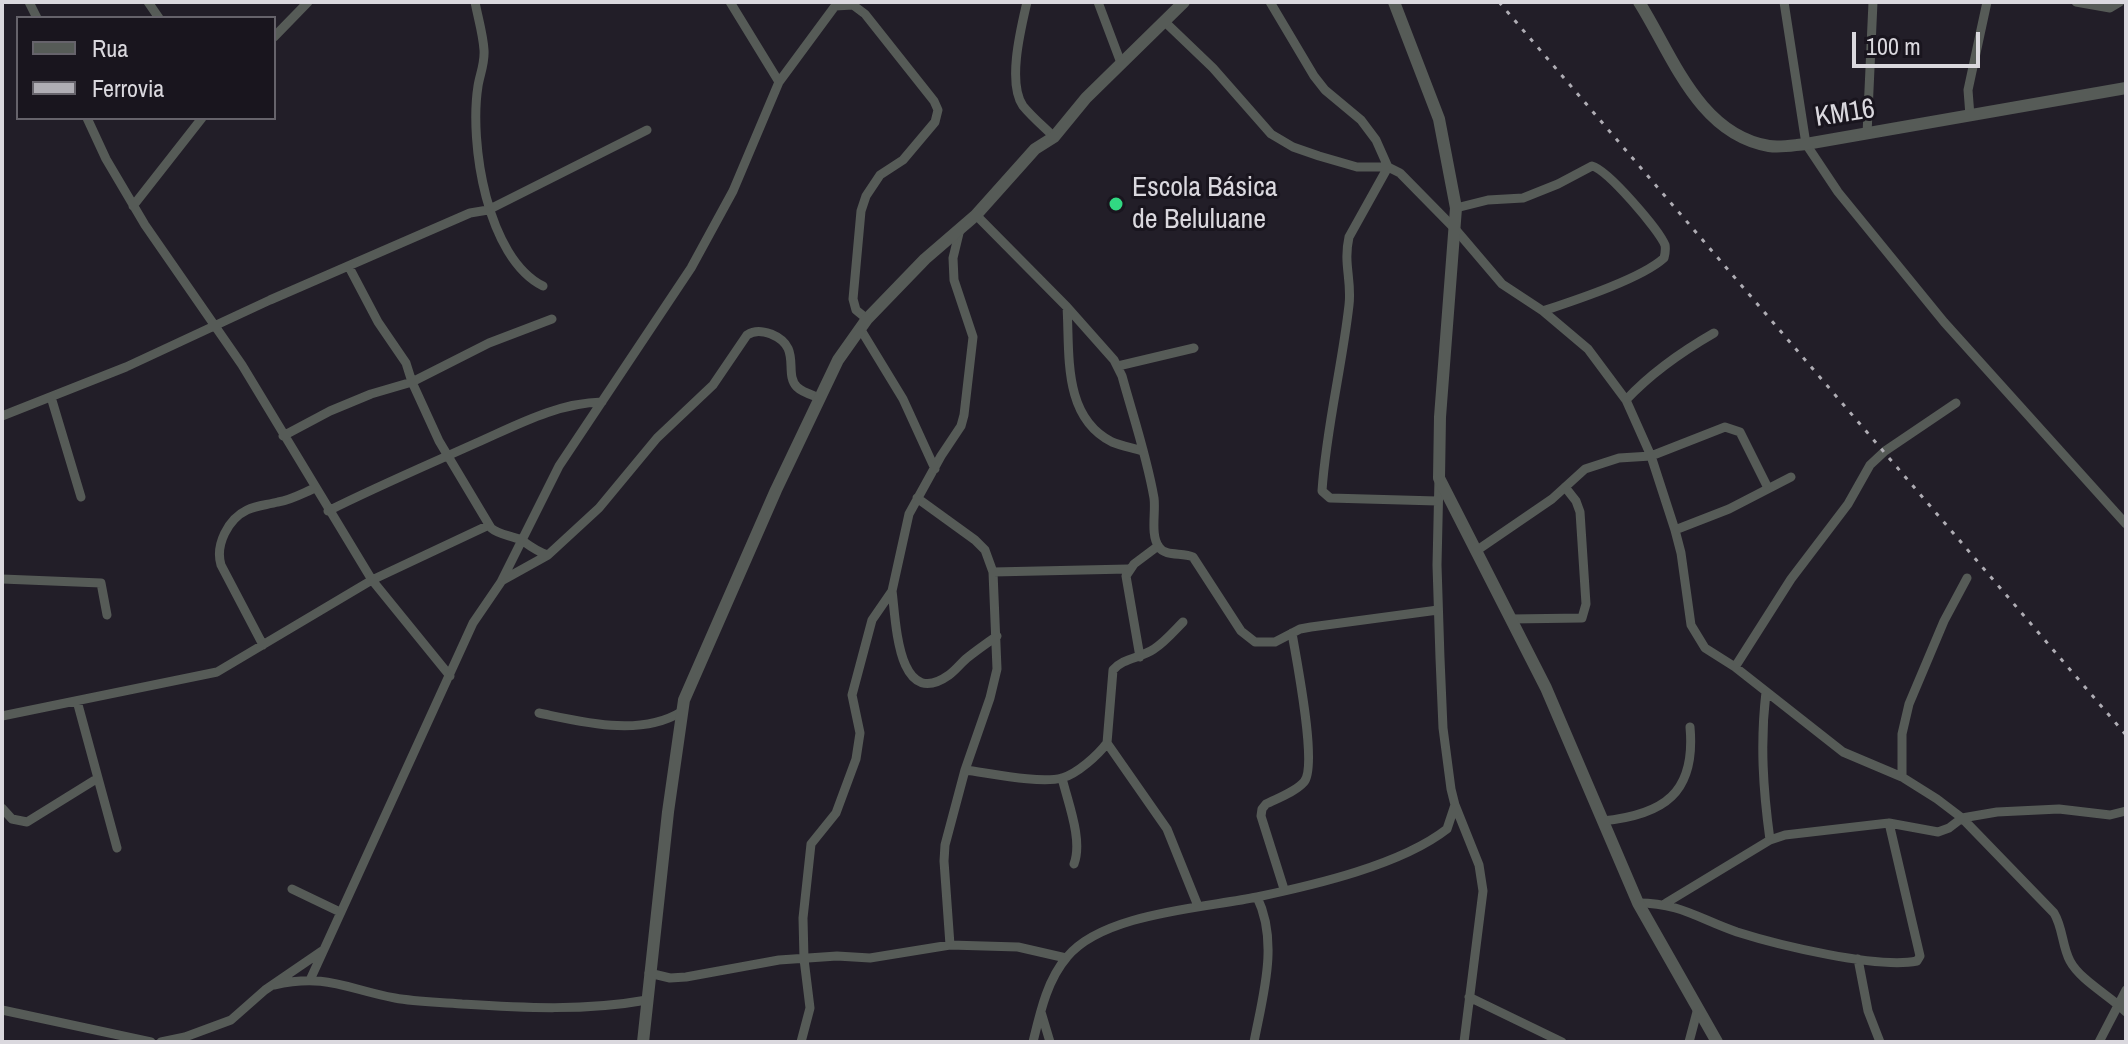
<!DOCTYPE html>
<html>
<head>
<meta charset="utf-8">
<style>
	body { margin:0 }
	#map { position:relative; width:2128px; height:1044px; overflow:hidden; background:#221e28; font-family:"Archivo Narrow",sans-serif }
	canvas { display:block }
	.frame { position:absolute; inset:0; border:4px solid #dad8de; pointer-events:none }
	.legend { position:absolute; left:16px; top:16px; width:260px; height:104px; box-sizing:border-box; background:#19151e; border:2px solid #66636b; margin:0; padding:10px 14px; list-style:none; font-size:24px; color:#dad8de }
	.legend li { display:flex; align-items:center; gap:16px; height:40px }
	.legend b { width:40px; border:2px solid #66636b }
	.scale { position:absolute; left:1852px; top:32px; width:128px; height:36px; box-sizing:border-box; border:4px solid #dad8de; border-top:0; padding-left:10px; font-size:24px; line-height:28px; white-space:nowrap; color:#dad8de; -webkit-text-stroke:6px #19151e; paint-order:stroke }
</style>
</head>
<body>
<div id="map">
<canvas width="2128" height="1044"></canvas>
<div class="frame"></div>
<ul class="legend">
<li><b style="height:10px;background:#565b57"></b>Rua</li>
<li><b style="height:10px;background:#afadb4"></b>Ferrovia</li>
</ul>
<div class="scale">100 m</div>
</div>
<script>
const context = document.querySelector('canvas').getContext('2d');
context.lineJoin = 'round';
function strokePath(path, color, width, dash) {
  context.strokeStyle = color;
  context.lineWidth = width;
  context.lineCap = dash ? 'butt' : 'round';
  context.setLineDash(dash || []);
  context.stroke(path);
}
function write(font, color, halo, rows, align = 'center') {
  context.font = font + ' "Archivo Narrow",sans-serif';
  context.lineWidth = 6;
  context.setLineDash([]);
  context.textBaseline = 'middle';
  context.strokeStyle = halo;
  context.fillStyle = color;
  for (const [text, x, y, turn = 0] of rows) {
    context.save();
    context.translate(x, y);
    context.rotate((+turn || 0) * Math.PI / 180);
    context.textAlign = isNaN(turn) ? turn : align;
    if (halo) context.strokeText(text, 0, 0);
    context.fillText(text, 0, 0);
    context.restore();
  }
}
const minor = new Path2D(`
	M29 2 37 18
	M148 2 159 18
	M475 2C478 18 483 34 484 50 485 63 480 74 478 86 469 143 487 258 543 286
	M730 2 779 82
	M1027 2C1021 28 1007 83 1023 106 1032 117 1044 127 1054 137
	M1098 2 1121 63
	M1270 2 1314 76 1325 90 1361 120 1376 140 1388 167 1349 237C1343 264 1352 280 1349 305 1342 367 1326 429 1322 491L1330 498 1437 501
	M1784 2 1806 144 1838 192 1944 322 2126 524
	M2076 2 2110 8 2120 2
	M835 6 853 5 865 14 934 101 938 110 935 122 903 160 880 175 866 196 861 211 853 299 856 310 867 319
	M1165 22 1213 68 1271 134 1293 147 1319 156 1357 167H1388L1400 173 1456 230 1502 284 1543 311 1588 349 1626 400 1651 456 1675 530 1681 553 1691 625 1705 648 1735 667 1843 752 1902 777 1937 799 1962 818 2054 913C2063 928 2062 946 2070 961 2080 980 2110 996 2126 1012
	M274 37 308 2
	M1970 116 1968 90 1987 2
	M87 118 106 159 145 225 242 365 372 580 450 676
	M1867 134 1873 2
	M133 206 202 118
	M1456 208 1488 200 1523 198 1558 184 1592 166C1608 170 1659 230 1665 245 1666 250 1665 254 1664 258 1641 279 1573 301 1543 311
	M976 215 1067 307 1114 360 1122 376C1133 416 1147 457 1154 498 1156 512 1150 535 1159 547 1165 557 1183 552 1193 557L1241 631 1255 642H1275L1300 629 1311 627 1438 610
	M1067 307C1070 353 1062 417 1112 442 1122 446 1133 448 1142 451
	M861 330 903 399 935 469
	M1118 366 1194 348
	M51 397 81 497
	M1626 400C1652 372 1681 352 1714 333
	M2 416 126 367 270 300 470 213 488 210 647 130
	M283 436 330 411 371 394 412 382 406 363 378 322 349 267
	M917 498 975 540 985 550 993 572 997 669 990 698 965 770 945 845 944 861 950 945
	M328 511C376 487 425 466 474 444 515 426 556 403 602 402
	M1675 530 1729 509 1791 477
	M1476 551 1552 499 1585 469 1619 458 1651 456 1725 427 1740 432 1768 488
	M548 555C538 552 531 547 523 541 513 535 500 536 491 528L439 441 412 382 489 343 552 319
	M993 572 1128 569
	M2 579 101 583 107 615
	M503 580 548 555 599 508 657 438 713 385 747 335C755 330 762 331 771 334 803 347 783 373 797 387 803 393 813 395 820 398
	M892 591C896 619 897 712 949 675 956 670 961 663 967 658 977 650 987 643 997 636
	M1511 619 1582 618 1586 604 1580 512 1576 501 1565 487
	M263 645 221 565C215 545 228 519 247 510 257 505 267 505 278 502 291 500 303 493 315 488
	M1140 657 1126 576 1134 564 1158 546
	M1735 667 1791 579 1848 504 1870 465 1885 451 1956 403
	M1766 692C1760 743 1763 789 1770 840
	M77 701 117 848
	M539 713C583 722 640 737 681 712
	M2 716 217 672 372 580 489 525
	M1107 743 1167 829 1198 906
	M965 770C989 773 1040 784 1062 778 1077 774 1098 755 1107 743L1113 670C1123 658 1141 658 1154 649 1165 642 1174 631 1183 622
	M1902 777V734L1909 704 1944 621 1967 578
	M1062 778C1068 803 1083 840 1074 864
	M1455 805 1479 865 1483 891 1464 1042
	M2 808 12 819 27 822 98 778
	M1602 821C1664 815 1696 793 1690 727
	M292 889 340 912
	M1284 889 1261 816 1262 809 1266 804C1278 798 1295 792 1304 782 1318 766 1296 658 1292 633
	M1638 903C1680 903 1699 919 1737 932 1778 945 1877 969 1917 961L1920 956 1889 823
	M1666 903 1770 840 1785 835 1889 823 1938 832 1949 828 1962 818 1997 812 2059 809 2110 815 2126 811
	M1858 959 1868 1011 1880 1042
	M649 973 670 978 686 977 779 960 837 956 870 958 950 945 1018 947 1066 958
	M310 980 473 623 501 582 559 466 691 268 733 191 779 82 838 2
	M274 985C327 973 346 989 395 998 417 1002 440 1002 462 1004 524 1008 586 1011 647 1000
	M1469 997 1562 1042
	M2 1010 151 1042
	M1041 1012 1050 1042
	M161 1042 185 1037 231 1020 265 990 322 951
	M801 1042 810 1008 804 959 803 918 811 844 836 813 856 759 860 733 852 695 872 620 892 591 909 514 941 456 961 426 964 415 973 337 954 280 953 258 960 229
	M1033 1042C1040 1013 1047 980 1067 957 1103 913 1204 908 1257 897 1314 885 1401 865 1447 829L1455 805 1451 789 1443 728 1440 658 1437 565 1439 478
	M1254 1042C1263 995 1279 942 1257 897
	M1689 1042 1698 1008
	M2099 1042 2126 990`);
const tertiary = new Path2D(`
	M1394 2 1439 119 1456 208 1440 417 1439 478 1546 688 1638 903 1717 1042
	M1639 2C1672 54 1698 134 1769 146 1781 148 1794 145 1806 144L2126 88
	M643 1042 668 812 684 700 776 490 838 360 867 319 925 259 976 215 1035 149 1054 137 1086 98 1184 2`);
const rail = new Path2D(`
	M1499 2 2126 735`);
const markers = [
	[1116,204,8,"#31d882"]
];
const streetNames = [
	["KM16",1845,114,-9]
];
const poiNames = [
	["Escola Básica",1132,188],
	["de Beluluane",1132,220]
];
strokePath(minor, '#565b57', 9);
strokePath(tertiary, '#565b57', 12);
strokePath(rail, '#afadb4', 3, [4, 8]);
for (const [x, y, r, color] of markers) {
  const dot = new Path2D();
  dot.arc(x, y, r, 0, 2 * Math.PI);
  context.fillStyle = color;
  context.fill(dot);
  strokePath(dot, '#19151e', 3);
}
write('28px', '#dad8de', '#19151e', streetNames);
write('28px', '#dad8de', '#19151e', poiNames, 'left');
</script>
</body>
</html>
